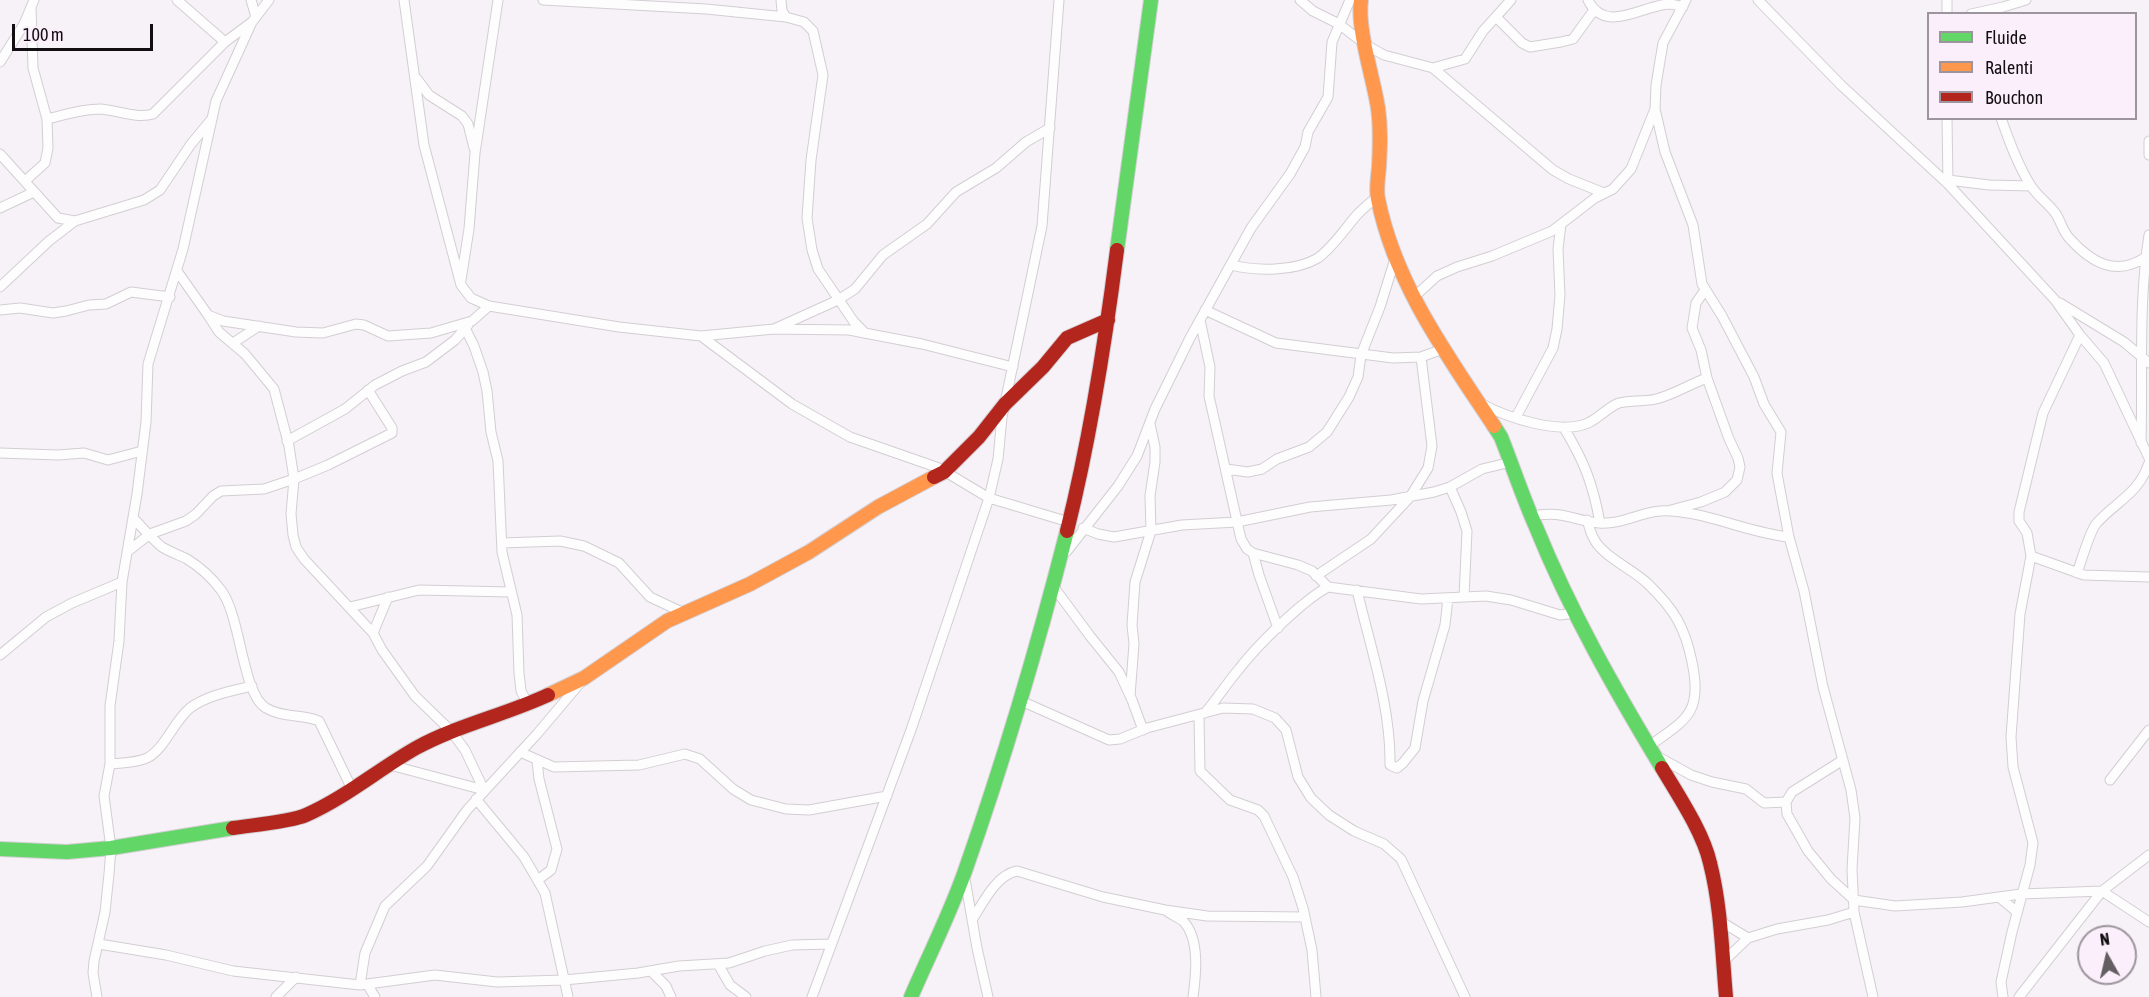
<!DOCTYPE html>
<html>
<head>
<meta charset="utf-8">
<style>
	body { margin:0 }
	#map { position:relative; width:2149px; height:997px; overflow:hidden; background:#f7f2f7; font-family:"Asap Condensed",sans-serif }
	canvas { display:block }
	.legend { position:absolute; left:1927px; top:12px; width:210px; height:108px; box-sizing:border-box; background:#faeffa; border:2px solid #9d959d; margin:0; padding:8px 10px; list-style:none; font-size:18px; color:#120e12 }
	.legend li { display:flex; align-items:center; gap:12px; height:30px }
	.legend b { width:30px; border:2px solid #9d959d }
	.north { position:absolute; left:2077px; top:925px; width:60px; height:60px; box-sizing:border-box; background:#faeffa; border:2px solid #9d959d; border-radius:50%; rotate:352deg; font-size:16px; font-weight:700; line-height:24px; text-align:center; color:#120e12 }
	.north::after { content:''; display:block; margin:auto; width:21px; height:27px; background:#625e62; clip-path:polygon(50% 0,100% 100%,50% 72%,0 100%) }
	.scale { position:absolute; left:12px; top:24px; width:141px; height:27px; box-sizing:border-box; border:3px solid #120e12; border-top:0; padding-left:8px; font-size:18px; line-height:21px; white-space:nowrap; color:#120e12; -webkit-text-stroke:4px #faeffa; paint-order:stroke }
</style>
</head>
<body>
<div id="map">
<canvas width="2149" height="997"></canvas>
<ul class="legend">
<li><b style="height:8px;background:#63d668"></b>Fluide</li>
<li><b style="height:8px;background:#ff974d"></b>Ralenti</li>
<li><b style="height:8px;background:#b3261e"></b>Bouchon</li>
</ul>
<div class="north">N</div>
<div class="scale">100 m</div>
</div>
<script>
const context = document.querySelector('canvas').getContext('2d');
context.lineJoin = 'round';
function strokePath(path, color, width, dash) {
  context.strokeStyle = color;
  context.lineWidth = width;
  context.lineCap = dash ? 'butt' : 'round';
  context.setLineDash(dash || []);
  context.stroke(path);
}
const street = new Path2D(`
	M177 0 225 42
	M251 0 256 17
	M404 0 424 145 461 285 471 298 489 306 619 327 701 336 792 404 850 437 939 468 989 498 1069 522
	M543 0 706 9 786 17 804 22 813 31 823 75 811 160 807 218 812 250 818 269 854 322 865 333
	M781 0 782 11 786 17
	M1300 0 1313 11 1339 24 1366 45 1384 55 1433 68 1465 59 1483 31 1511 0
	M1588 0C1605 35 1643 5 1669 4 1673 4 1679 6 1683 7
	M1686 0 1663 43 1656 85 1655 109 1665 152 1693 225 1702 284 1722 316 1754 377 1764 404 1781 432 1777 473 1779 484 1789 537 1804 591 1823 687 1851 790 1855 818 1852 869 1854 912 1873 997
	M1758 0 1841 85 1948 184 2055 300 2080 335 2104 363 2149 458
	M1947 14V0
	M1971 14 2003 7 2026 0
	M1496 17 1522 43 1530 47 1561 42 1573 39 1594 10
	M0 62 24 24 34 0
	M1433 68 1553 170 1569 179 1604 193
	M417 79 429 95 462 116 468 124 474 148
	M1947 118 1948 184
	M2001 118C2009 141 2018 166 2031 186 2038 197 2049 204 2056 214 2061 222 2063 232 2070 239 2092 263 2116 277 2146 257
	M47 119C64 115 82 109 100 109 117 110 136 119 153 114L225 42 252 22
	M2149 141V155
	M0 154 58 218 75 221
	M1948 180 1989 185 2031 186
	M25 181 45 163 48 148 47 119 33 68 31 8
	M0 208 34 192
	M1231 265C1256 271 1295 272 1318 258 1333 247 1344 230 1356 216 1362 209 1370 203 1377 197
	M177 271 208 315 223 321 296 332 323 333 356 324 364 325 388 336 431 333 472 321 489 306
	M461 280 469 229 475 153 498 0
	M0 287 49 241 75 221 144 200 160 190 191 144 211 120
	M1414 297 1437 276 1457 267 1492 256 1552 231 1595 198 1613 189 1631 169 1655 109
	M2060 303 2124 342 2149 363
	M0 310 20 308 53 313 66 311 89 305 106 304 131 292 170 297
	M1205 310 1276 343 1393 358 1421 357 1443 349
	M208 315 219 332 245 354 274 389 289 446 294 479 291 514 293 535 296 547 304 559 373 633 382 650 415 696 451 731 465 750 484 790
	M1200 320 1210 367 1209 396 1241 539 1247 549 1253 553 1298 565 1312 571 1328 587
	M463 324 474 346 483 372 487 391 491 432 498 461 502 552 517 615 519 673 521 691 528 704
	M774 329 838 300 855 289 883 255 927 224 956 192 996 168 1026 142 1050 128
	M701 336 774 329 849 330 922 344 1013 367
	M233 343 259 326
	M1482 404C1508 418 1560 435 1588 423 1599 418 1608 407 1619 403 1631 400 1644 402 1656 399 1673 395 1690 384 1707 378
	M1516 417 1553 348 1557 329 1560 295 1558 249 1561 224
	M1564 428C1584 461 1593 484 1600 523
	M287 441 345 409 375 385 402 371 426 362 455 340 468 325
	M2141 443C2143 373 2138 305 2149 235
	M0 453 58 455 84 453 108 460 142 451
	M1226 469 1248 472 1262 469 1277 459 1309 447 1327 432 1349 397 1358 377 1361 355 1380 307 1395 259
	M1450 487 1461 512 1467 531 1464 597
	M1671 510 1701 502 1725 492 1737 480 1740 467 1738 458 1729 439 1707 378 1701 350 1692 328 1696 303 1705 290
	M1531 516C1562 510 1572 520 1599 523 1625 525 1647 508 1672 511 1712 514 1749 533 1789 537
	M133 518C142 527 152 539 162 547 170 552 179 555 187 559 200 567 212 578 221 590 241 616 242 694 266 708 282 718 303 714 319 721L352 789
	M1587 520C1589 525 1590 532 1593 537 1601 556 1633 569 1648 584 1674 609 1685 627 1692 662 1703 714 1686 719 1648 747
	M1083 528 1098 534 1114 537 1182 525 1237 522 1310 507 1391 500 1434 492 1450 487 1482 469 1511 462
	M502 543 560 541 584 546 619 563 650 597 684 613
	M1067 551 1118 486 1137 456 1155 409 1190 338 1251 228 1290 174 1305 147 1308 132 1328 97 1332 42 1350 0
	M127 552 150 534 186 521 196 514 213 496 221 491 264 489 294 479 328 465 392 433V428L368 390
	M1253 553 1259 575 1278 628
	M2031 556 2084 575 2149 577
	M2077 573C2081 562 2090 531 2096 524 2116 501 2138 495 2149 463
	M1316 576 1371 539 1410 497 1428 468 1432 446 1421 357
	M1053 586 1090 636 1119 672 1132 700 1143 730
	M1357 590C1370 647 1391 706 1390 765L1397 768 1403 763 1415 748 1423 701 1445 625 1448 598
	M350 607 419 590 511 592
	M373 633 388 597
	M0 655 46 617 72 603 122 582
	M1130 696 1134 644 1132 625 1135 582 1151 531 1150 496 1155 462V447L1150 424
	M1019 700 1109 740 1120 739 1147 728 1223 708 1253 709 1275 718 1286 730 1298 777 1311 798 1329 815 1354 831 1384 844 1401 859 1465 997
	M1205 713C1217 699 1227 683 1239 669 1257 646 1279 625 1301 606 1310 599 1318 592 1328 587L1421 599 1486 596 1511 600 1560 615 1575 613
	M1199 716 1200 771 1230 800 1258 810 1264 816 1293 877 1303 908 1312 950 1316 997
	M520 752 554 767 639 765 685 754 700 759 733 789 751 800 786 809 809 810 887 796
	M1655 755 1691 775 1712 782 1746 789 1764 803 1786 802
	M1843 760 1792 792 1786 802 1787 814 1808 851 1831 879 1854 900 1895 906 1962 902 2021 894 2102 891 2149 922
	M537 761 539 779 557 849 551 870 539 879
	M110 764C122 763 136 763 147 758 164 750 174 721 190 708 208 695 231 691 252 686
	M390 765 484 790
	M2110 780 2149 730
	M476 799 524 857 545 893 568 997
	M965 879 977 948 988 997
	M1999 897 2017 912
	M1168 912C1172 915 1180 918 1184 922 1200 940 1196 975 1193 997
	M972 920C983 903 996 875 1017 871L1103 897 1165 910 1207 916 1305 917
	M1720 921 1748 938
	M99 944 166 955 233 971 360 985 435 975 497 982 564 980 638 973 679 966 729 963 765 951 792 945 831 944
	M1724 961 1748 938 1777 929 1828 920 1854 912
	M718 964 730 985 746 997
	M651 971 666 986 671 997
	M367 984 375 997
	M360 985 365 953 385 906 427 866 467 810 537 734 581 682
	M97 997 93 973 94 961 105 912 109 874 111 848 104 796 110 764V706L119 641 122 582 137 494 146 422 148 364 183 249 216 101 252 22 269 0
	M276 997 296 977
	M812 997 911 730 989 498 998 459 1002 417 1042 226 1059 0
	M2003 997 2001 982 2012 932 2030 865 2033 843 2013 767 2011 737 2020 614 2031 556 2027 533 2019 521V512L2043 413 2080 335
	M2019 997 2102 891 2149 855`);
const fast = new Path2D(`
	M1117 250 1151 0
	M1494 426 1501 437C1513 467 1523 498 1536 527 1570 611 1615 690 1662 768
	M0 849 67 852 111 848 233 828
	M911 997C929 955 950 914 965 871 1004 760 1038 645 1067 531`);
const slow = new Path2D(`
	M1361 0C1357 30 1373 76 1378 108 1381 128 1380 147 1379 167 1378 177 1376 190 1378 199 1395 284 1447 355 1494 426
	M548 695 584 678 667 621 750 584 809 552 878 507 934 477`);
const jam = new Path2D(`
	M934 477 944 472 979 437 1005 404 1043 367 1067 338 1108 320
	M1067 531C1090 439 1105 344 1117 250
	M1662 768C1678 795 1703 832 1710 863 1721 906 1722 952 1726 997
	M233 828C252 825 290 822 306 815 345 798 379 769 416 748 458 725 505 715 548 695`);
strokePath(street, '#d2ced2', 11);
strokePath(fast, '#d2ced2', 16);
strokePath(slow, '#d2ced2', 16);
strokePath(jam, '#d2ced2', 16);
strokePath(street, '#fefdfe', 9);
strokePath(fast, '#63d668', 14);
strokePath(slow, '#ff974d', 14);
strokePath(jam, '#b3261e', 14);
</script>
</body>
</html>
